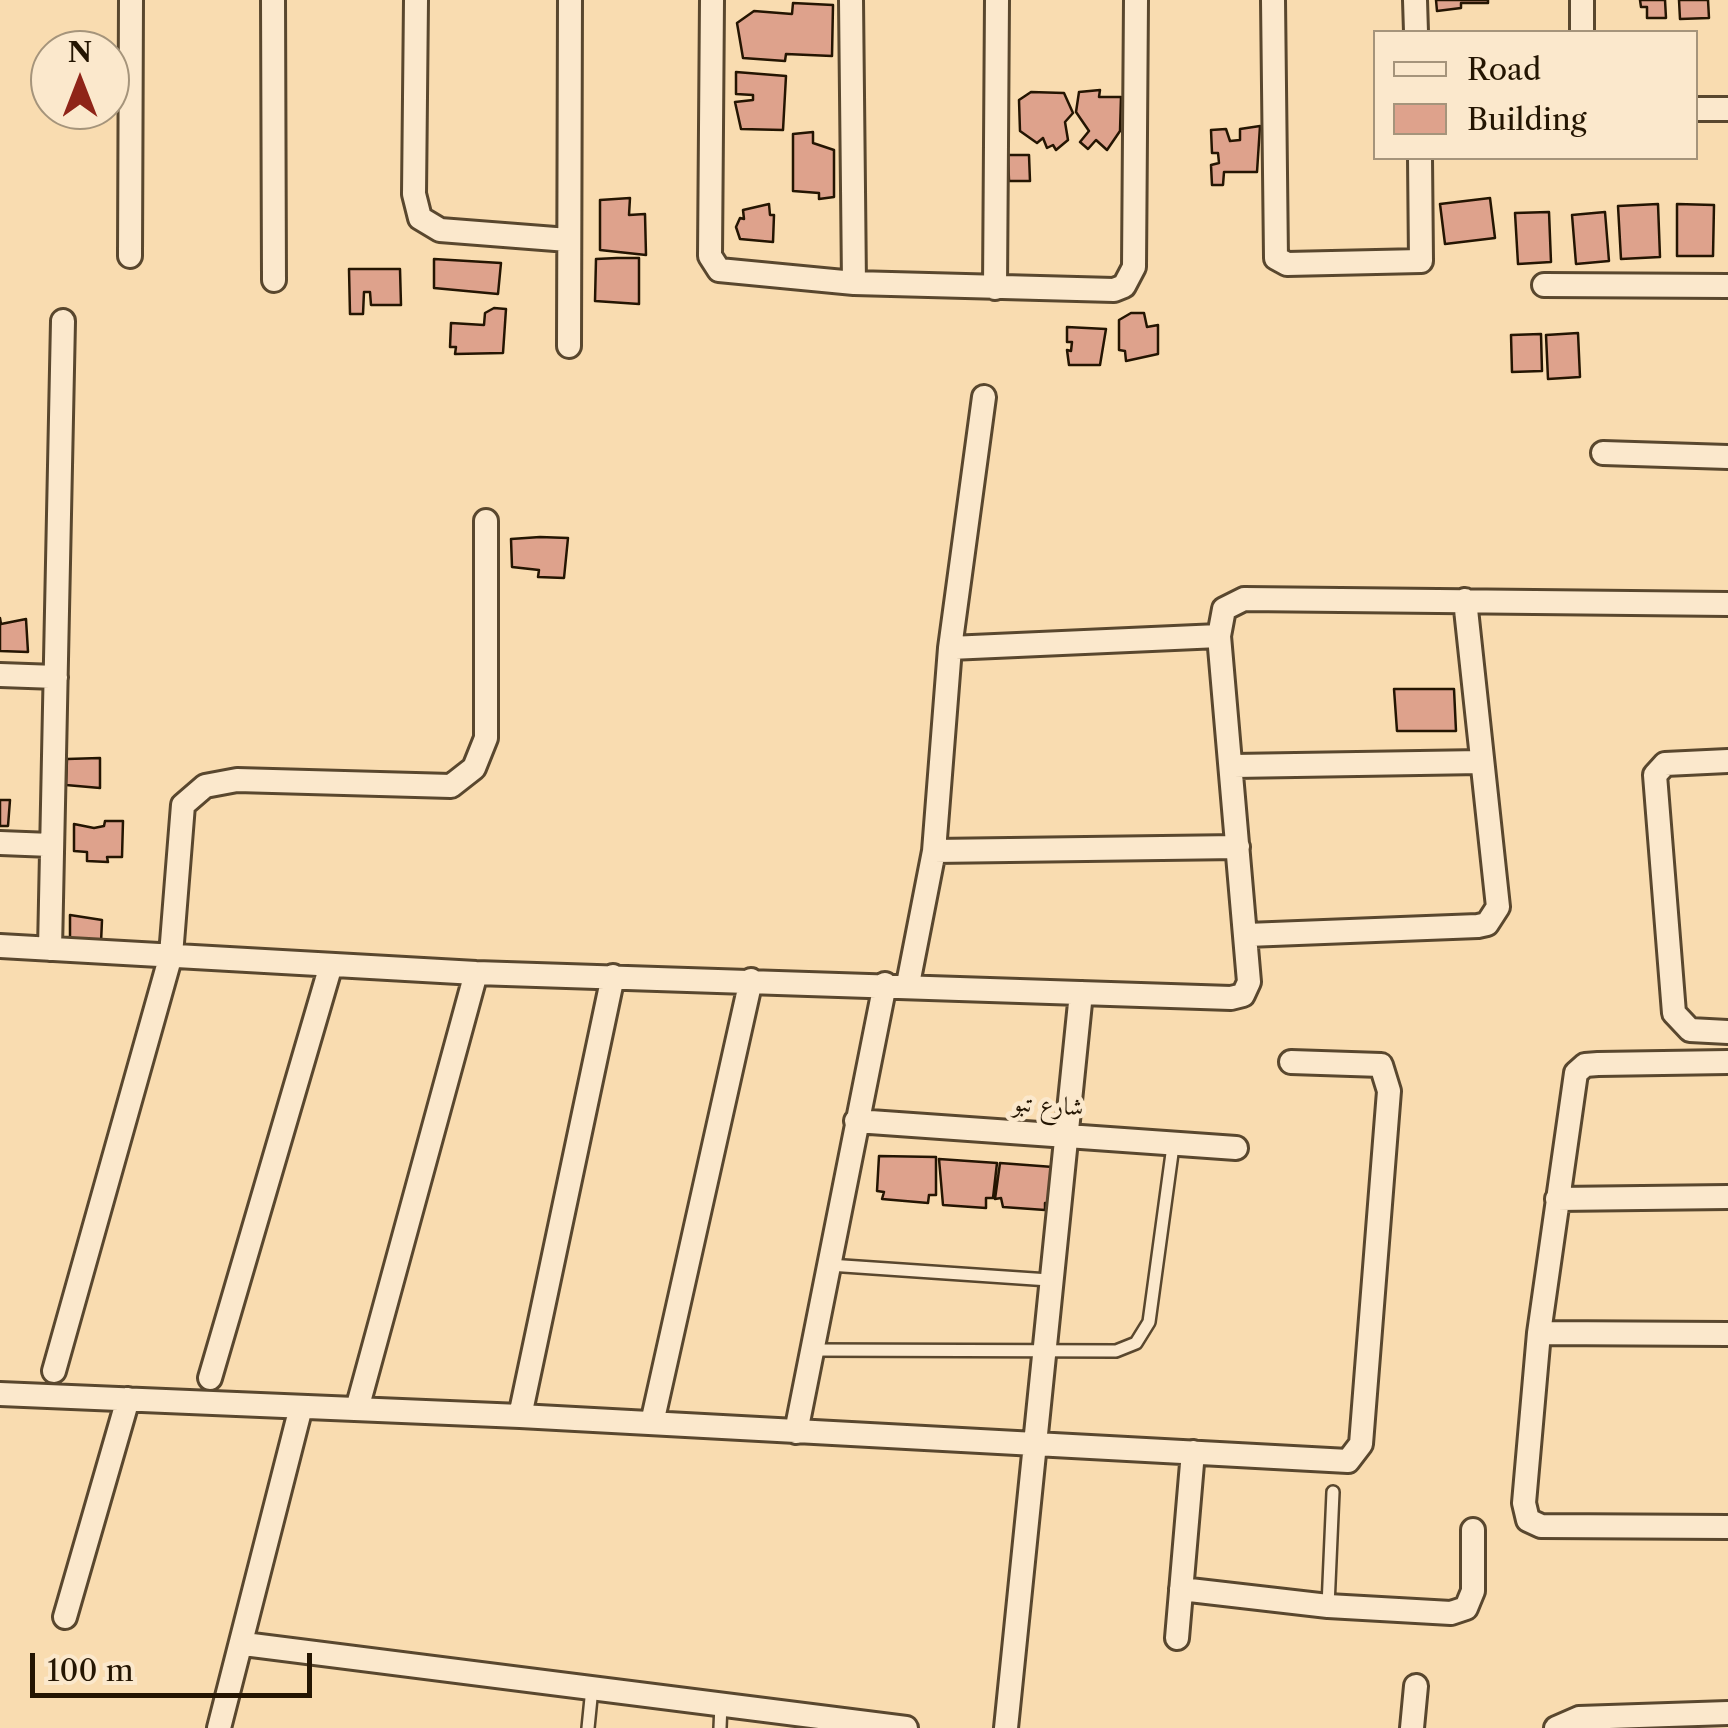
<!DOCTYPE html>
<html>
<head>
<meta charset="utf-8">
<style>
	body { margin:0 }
	#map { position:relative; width:1728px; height:1728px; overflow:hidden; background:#f9dcb0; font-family:"Libre Caslon Text",serif }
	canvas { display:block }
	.legend { position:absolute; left:1373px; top:30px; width:325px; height:130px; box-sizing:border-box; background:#fbe8cc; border:2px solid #a5947b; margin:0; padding:12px 18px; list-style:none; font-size:30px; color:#241502 }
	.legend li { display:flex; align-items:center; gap:20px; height:50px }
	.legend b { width:50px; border:2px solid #a5947b }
	.north { position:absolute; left:30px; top:30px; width:100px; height:100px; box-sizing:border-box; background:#fbe8cc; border:2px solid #a5947b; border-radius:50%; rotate:0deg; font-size:28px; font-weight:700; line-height:40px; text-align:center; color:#241502 }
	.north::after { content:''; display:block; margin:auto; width:35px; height:45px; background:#8f2418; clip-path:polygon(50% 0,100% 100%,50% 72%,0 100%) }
	.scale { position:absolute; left:30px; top:1653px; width:282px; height:45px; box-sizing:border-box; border:5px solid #241502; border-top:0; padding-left:12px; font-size:30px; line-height:35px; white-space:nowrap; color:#241502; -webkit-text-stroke:8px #fbe8cc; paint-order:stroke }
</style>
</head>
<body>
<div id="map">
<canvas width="1728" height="1728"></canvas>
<ul class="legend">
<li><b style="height:12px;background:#fbe8cc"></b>Road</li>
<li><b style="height:28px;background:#dea28c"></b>Building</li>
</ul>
<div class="north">N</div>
<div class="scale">100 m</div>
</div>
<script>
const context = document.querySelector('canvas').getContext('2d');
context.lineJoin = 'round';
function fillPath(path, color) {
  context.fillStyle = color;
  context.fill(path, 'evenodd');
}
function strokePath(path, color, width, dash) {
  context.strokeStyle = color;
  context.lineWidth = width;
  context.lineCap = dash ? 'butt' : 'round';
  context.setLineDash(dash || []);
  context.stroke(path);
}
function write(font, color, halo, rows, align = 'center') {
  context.font = font + ' "Libre Caslon Text",Amiri,serif';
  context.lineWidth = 9;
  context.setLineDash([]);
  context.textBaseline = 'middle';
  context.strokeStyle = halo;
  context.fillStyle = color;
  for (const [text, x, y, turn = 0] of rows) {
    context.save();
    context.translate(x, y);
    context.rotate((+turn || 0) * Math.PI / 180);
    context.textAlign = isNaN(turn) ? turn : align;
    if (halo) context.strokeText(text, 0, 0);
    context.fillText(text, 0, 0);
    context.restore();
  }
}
const building = new Path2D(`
	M1436 0H1488V3H1461V8L1437 11Z
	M1640 0H1665L1666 18H1647V7H1641Z
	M1679 0H1708L1709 18 1680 19Z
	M793 3 833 5 832 56 786 54 785 61 743 58 737 23 754 11 792 14Z
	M736 72 786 76 783 130 741 129 735 102 753 100V95L736 94Z
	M1100 90 1099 97H1121L1120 131 1107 150 1096 140 1088 149 1080 142 1089 131 1076 112 1079 92Z
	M1031 92 1064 93 1073 113 1065 122 1068 140 1056 150 1053 145 1047 148 1043 138 1037 143 1020 131 1019 100Z
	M1260 126 1257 172H1224L1223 185H1212L1211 165 1219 163 1218 153H1212L1211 130 1226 129 1230 141 1240 140V129Z
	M813 132V143L834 150V197L819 199V193L793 191V134Z
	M1008 155H1029L1030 181H1009Z
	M630 198 629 215 645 214 646 255 600 250V200Z
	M1490 198 1495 238 1445 244 1440 204Z
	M769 204 770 215H774L773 242 740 239 736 227 740 218 744 219 743 210Z
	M1658 204 1660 257 1621 259 1618 206Z
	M1677 204 1714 205 1713 256H1677Z
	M1549 212 1551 262 1518 264 1515 213Z
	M1605 212 1609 261 1576 264 1572 215Z
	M617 258H639V304L595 301 596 259Z
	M434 259 501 263 498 294 434 288Z
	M349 269H400L401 305H371L370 292H364L363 314H350Z
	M494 308 506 309 503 353 455 354 456 347H450L451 323 484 325 485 313Z
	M1131 313H1144L1147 327 1158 325V354L1126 361 1125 351 1119 350V320Z
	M1067 327 1106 329 1100 365H1069L1067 350 1071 351 1072 342H1067Z
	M1578 333 1580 377 1548 379 1546 335Z
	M1541 334 1542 371 1512 372 1511 335Z
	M540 537 568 538 564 578 538 577 539 570 512 567 511 539Z
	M0 618 1 624 26 619 28 652 0 651Z
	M1394 689H1454L1456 731H1397Z
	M100 758V788L66 785 67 759Z
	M0 800H10L8 826H0Z
	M105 821H123L122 857H107L108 862 87 861V852L74 851V824L94 828 104 826Z
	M70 915 102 920 101 943 70 942Z
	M879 1156 936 1157V1195H929L928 1203 882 1199 884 1192 877 1191Z
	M939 1159 997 1163 993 1198H986V1208L943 1205Z
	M1000 1163 1053 1167V1203H1045V1210L1003 1207 1001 1198 995 1199Z`);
const service = new Path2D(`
	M829 1265 1049 1280
	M812 1350 1116 1351 1136 1343 1149 1322 1173 1146
	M1328 1606 1333 1492
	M588 1728 592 1688
	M720 1728 721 1704`);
const minor = new Path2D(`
	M273 0 274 280
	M416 0 414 194 420 218 440 230 568 240
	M712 0 710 256 719 270 854 283 1114 290 1124 286 1134 267 1136 0
	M851 0 854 283
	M1273 0 1276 258 1287 264 1421 261 1420 158
	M1415 0 1416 32
	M1582 0V32
	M1696 109H1728
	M130 256 131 0
	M1544 285 1728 286
	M995 288 997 0
	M569 346 570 0
	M1603 453 1728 457
	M950 648 1219 636
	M0 675 56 677
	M1728 761 1665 764 1655 775 1674 1013 1690 1030 1728 1032
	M1234 766 1481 762
	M0 843 51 845
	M934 851 1238 847
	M1247 935 1478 926 1487 924 1498 907 1465 600
	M0 946 476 973 1231 998 1243 995 1249 982 1219 636 1224 609 1244 599 1728 604
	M50 949 63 321
	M908 984 934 851 950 648 984 397
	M1728 1062 1598 1064 1585 1065 1576 1073 1539 1333 1524 1503 1528 1520 1541 1526 1728 1527
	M856 1121 1236 1148
	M1557 1199 1728 1197
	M1539 1333 1728 1334
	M54 1371 171 955 183 805 205 786 237 780 451 786 474 768 486 738V521
	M210 1378 331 965
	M0 1394 520 1416 1348 1461 1361 1444 1389 1091 1381 1065 1291 1062
	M357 1409 476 973
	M520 1416 613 976
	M652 1423 751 980
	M796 1432 885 984
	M1181 1589 1328 1606 1451 1613 1466 1608 1473 1591V1530
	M65 1617 128 1399
	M1177 1638 1193 1452
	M244 1644 906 1728
	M219 1728 301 1407
	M1006 1728 1081 993
	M1412 1728 1416 1686
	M1556 1728 1579 1718 1728 1713`);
const streetNames = [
	["شارع تبو",1048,1106,4]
];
fillPath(building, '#dea28c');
strokePath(building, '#241502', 2.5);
strokePath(service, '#59472e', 16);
strokePath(minor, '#59472e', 28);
strokePath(service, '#fbe8cc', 11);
strokePath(minor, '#fbe8cc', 22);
write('25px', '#241502', '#fbe8cc', streetNames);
</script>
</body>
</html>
